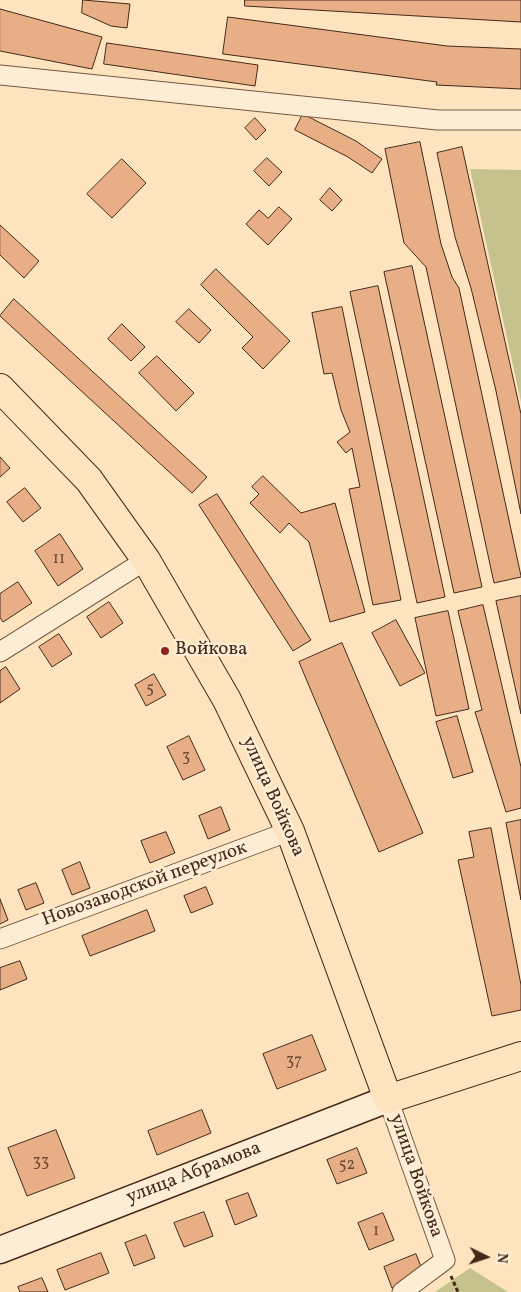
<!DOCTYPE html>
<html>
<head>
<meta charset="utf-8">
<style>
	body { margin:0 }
	#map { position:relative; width:521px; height:1292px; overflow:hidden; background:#fde4bf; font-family:Vollkorn,serif }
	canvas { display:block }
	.north { position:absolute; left:461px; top:1232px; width:50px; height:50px; -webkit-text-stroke:4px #feedd5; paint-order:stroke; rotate:94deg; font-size:14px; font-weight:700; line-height:20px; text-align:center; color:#452919 }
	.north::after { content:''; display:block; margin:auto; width:18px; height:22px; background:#452919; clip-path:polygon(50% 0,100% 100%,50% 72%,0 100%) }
</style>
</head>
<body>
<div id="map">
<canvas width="521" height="1292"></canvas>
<div class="north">N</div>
</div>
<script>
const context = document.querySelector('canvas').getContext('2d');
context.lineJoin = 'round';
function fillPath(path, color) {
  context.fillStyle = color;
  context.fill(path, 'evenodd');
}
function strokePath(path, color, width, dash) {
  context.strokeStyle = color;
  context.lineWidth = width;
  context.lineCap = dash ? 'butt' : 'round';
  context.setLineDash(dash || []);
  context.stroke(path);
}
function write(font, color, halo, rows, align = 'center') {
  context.font = font + ' Vollkorn,serif';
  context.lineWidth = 5;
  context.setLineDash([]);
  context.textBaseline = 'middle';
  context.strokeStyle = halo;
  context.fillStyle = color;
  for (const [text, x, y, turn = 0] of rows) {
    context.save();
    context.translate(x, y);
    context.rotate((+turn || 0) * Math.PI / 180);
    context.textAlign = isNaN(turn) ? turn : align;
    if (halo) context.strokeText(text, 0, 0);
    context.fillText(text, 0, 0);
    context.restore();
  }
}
const green = new Path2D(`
	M470 169 521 170V402Z
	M470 1268 508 1292H435Z`);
const building = new Path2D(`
	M83 0 130 4 127 28 111 26 82 13Z
	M245 0H521V22L245 6Z
	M0 9 102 37 92 69 0 51Z
	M228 17 447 46 521 49V89L436 85 437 82 223 54Z
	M107 43 258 65 255 86 104 64Z
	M303 114 356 141 382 159 372 173 348 157 295 130Z
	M255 118 266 130 256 140 245 128Z
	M420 142 441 244 452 277 459 288 521 576V577L494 583 426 267 404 243 385 149Z
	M462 147 521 414V514L496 391 471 288 455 237 437 153Z
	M267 158 282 172 269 186 254 171Z
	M122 159 146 183 112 218 87 194Z
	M330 188 342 200 332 211 320 200Z
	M279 207 292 219 268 245 246 224 259 210 268 218Z
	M0 225 39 261 24 278 0 255Z
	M412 266 482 587 454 593 384 272Z
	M216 269 290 341 263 369 242 348 253 337 201 285Z
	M378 286 445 597 417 603 350 292Z
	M14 299 207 477 192 493 0 316Z
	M342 307 401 600 373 605 349 489 360 487 352 448 346 453 337 442 350 432 341 410 332 373 324 374 312 313Z
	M189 309 211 330 199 343 176 322Z
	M122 324 145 347 131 361 108 339Z
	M157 356 194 393 176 411 139 373Z
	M0 457 10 468 0 477Z
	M263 476 301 513 335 503 365 612 330 622 309 542 289 523 280 533 250 503 259 494 252 487Z
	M25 488 41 508 23 522 7 502Z
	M217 494 311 640 293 651 199 505Z
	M60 534 83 569 58 586 35 551Z
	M18 582 32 603 3 622 0 618V594Z
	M521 596V714L496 601Z
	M109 602 123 623 101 638 87 617Z
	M483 605 521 767V808L506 812 475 712 482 710 458 611Z
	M448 611 469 709 436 716 415 618Z
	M396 620 425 673 400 686 372 633Z
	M59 634 72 654 52 667 39 647Z
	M342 643 423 833 379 852 299 662Z
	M6 667 20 689 0 703V671Z
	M154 674 166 695 146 706 135 685Z
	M457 716 473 772 453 778 436 722Z
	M189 736 205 770 183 780 167 747Z
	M221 807 230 830 208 839 199 816Z
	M521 820V900L506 823Z
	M491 828 521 985V1010L492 1016 458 860 474 857 469 832Z
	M166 832 175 853 150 863 141 841Z
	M80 862 90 888 72 895 62 870Z
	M36 883 44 903 26 910 18 890Z
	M206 887 213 904 191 913 184 896Z
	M0 899 8 920 0 924Z
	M147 910 155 931 90 956 82 936Z
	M20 961 27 979 0 990V968Z
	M312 1035 326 1070 277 1089 263 1054Z
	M202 1110 211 1133 157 1155 148 1131Z
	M56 1130 75 1178 27 1196 8 1148Z
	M357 1148 367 1173 337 1184 327 1160Z
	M248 1193 257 1216 235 1225 226 1201Z
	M204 1212 213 1236 184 1247 174 1223Z
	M383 1213 394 1240 369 1250 358 1223Z
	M146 1235 155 1258 134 1266 125 1243Z
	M101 1253 109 1273 65 1290 57 1270Z
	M416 1254 424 1274 392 1288 384 1267Z
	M42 1278 48 1292H20L18 1287Z`);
const path = new Path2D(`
	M451 1276 458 1292`);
const street = new Path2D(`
	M0 75 438 120H521
	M0 652 146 560
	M0 939 290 831
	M388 1099 445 1260 402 1292`);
const secondary = new Path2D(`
	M0 1250 388 1099`);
const primary = new Path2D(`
	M0 388 89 480 146 560 227 700 290 831 388 1099 521 1056`);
const markers = [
	[165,651,5,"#8f2418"]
];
const numberNames = [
	["11",59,560],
	["5",150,690],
	["3",186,758],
	["37",294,1062],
	["33",41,1163],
	["52",347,1166],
	["1",376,1232]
];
const poiNames = [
	["Войкова",175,651]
];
const streetNames = [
	["улица Войкова",272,797,66],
	["Новозаводской переулок",145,885,-20],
	["улица Абрамова",194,1174,-21],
	["улица Войкова",415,1176,71]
];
fillPath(green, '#c6c28d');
fillPath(building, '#e8ae86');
strokePath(building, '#452919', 1);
strokePath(street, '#735842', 21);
strokePath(secondary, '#452919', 29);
strokePath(primary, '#452919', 30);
strokePath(path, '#452919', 3, [4, 2.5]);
strokePath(street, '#feedd5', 19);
strokePath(secondary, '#feedd5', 26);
strokePath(primary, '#fde4bf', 28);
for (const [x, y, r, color] of markers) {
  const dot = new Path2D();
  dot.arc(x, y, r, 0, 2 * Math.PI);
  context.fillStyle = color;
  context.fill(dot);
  strokePath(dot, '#feedd5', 2);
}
write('16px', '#6e4a34', null, numberNames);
write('19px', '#452919', '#feedd5', poiNames, 'left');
write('19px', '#452919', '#feedd5', streetNames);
</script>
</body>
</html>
